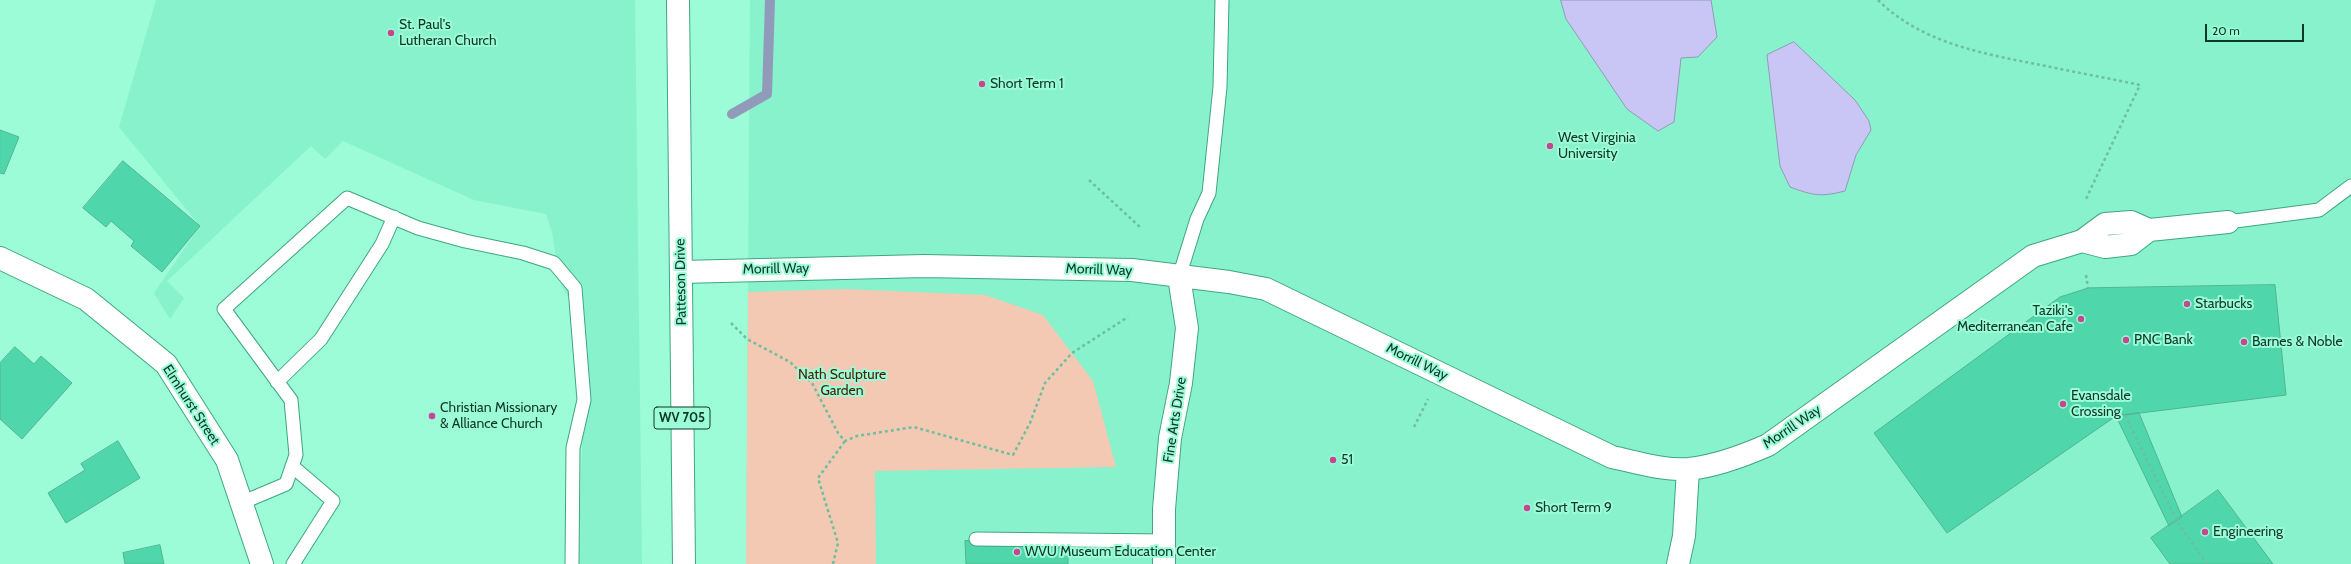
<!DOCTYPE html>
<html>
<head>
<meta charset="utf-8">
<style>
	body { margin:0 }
	#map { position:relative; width:2351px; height:564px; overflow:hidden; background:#9bfcd7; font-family:Cabin,sans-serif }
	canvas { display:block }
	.scale { position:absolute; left:2205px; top:24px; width:99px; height:18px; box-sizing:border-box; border:2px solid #0d382a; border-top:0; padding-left:5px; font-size:12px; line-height:14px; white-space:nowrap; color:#0d382a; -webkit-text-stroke:3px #9bfcd7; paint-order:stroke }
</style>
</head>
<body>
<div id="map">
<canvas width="2351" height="564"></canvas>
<div class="scale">20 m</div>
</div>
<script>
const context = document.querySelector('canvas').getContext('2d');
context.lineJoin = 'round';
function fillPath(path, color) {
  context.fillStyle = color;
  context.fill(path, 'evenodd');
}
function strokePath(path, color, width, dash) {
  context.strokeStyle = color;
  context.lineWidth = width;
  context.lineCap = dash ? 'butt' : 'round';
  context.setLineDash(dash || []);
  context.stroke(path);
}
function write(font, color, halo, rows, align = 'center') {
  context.font = font + ' Cabin,sans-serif';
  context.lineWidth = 4;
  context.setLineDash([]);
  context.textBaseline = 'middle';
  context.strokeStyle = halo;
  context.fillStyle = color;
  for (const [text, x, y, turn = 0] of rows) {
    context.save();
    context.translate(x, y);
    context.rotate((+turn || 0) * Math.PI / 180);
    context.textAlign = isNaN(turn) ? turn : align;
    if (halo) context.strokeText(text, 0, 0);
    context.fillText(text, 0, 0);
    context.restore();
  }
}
const built = new Path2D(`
	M156 0H635L642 564H577L584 405 588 375 587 348 578 317 560 282 552 232 546 214 474 200 343 141 325 159 311 146 167 281 184 298 170 319 154 293 200 226 119 127Z
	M750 0H2351V564H746Z`);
const green = new Path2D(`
	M844 289 985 295 1043 315 1093 381 1116 467 875 471 876 564H746L748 292Z`);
const water = new Path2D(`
	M1561 0H1711L1717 37 1698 57 1681 58 1674 122 1658 131 1627 109 1566 19Z
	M1794 42 1855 100 1869 121 1871 130 1856 155 1845 191C1821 197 1814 196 1790 187L1780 166 1767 55Z`);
const stream = new Path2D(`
	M732 114 767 94 770 0`);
const building = new Path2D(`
	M0 130 19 137 4 174 0 173Z
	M123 161 200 226 162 272 131 246 134 241 111 221 106 227 83 208Z
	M2275 285 2286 395 2116 416 1947 533 1874 433 2060 297 2088 288Z
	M15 347 34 364 41 356 72 383 22 439 0 419V363Z
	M2139 413 2182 517 2169 526 2116 416Z
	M118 441 140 478 66 523 48 493 85 470 81 464Z
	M2218 490 2273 564H2170L2151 538Z
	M1068 540V564H966L965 541Z
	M160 545 164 564H125L123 553Z`);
const path = new Path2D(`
	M1878 0C1921 43 1984 54 2041 65 2074 72 2107 78 2140 85L2085 201
	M1089 180 1141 228
	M2086 275 2088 288
	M731 323 747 339 790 362 812 383 838 433 845 441 857 436 914 427 1013 455 1030 423 1045 383 1072 353 1128 317
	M2125 415 2178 523 2207 564
	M1414 427 1428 399
	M833 564 838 543 818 478 845 441`);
const service = new Path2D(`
	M2228 222 2319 210 2351 186
	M1179 277 1197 219 1209 193 1220 87 1222 0
	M277 382 321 339 382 244 394 217
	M292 466 333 501 293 564
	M241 503 286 484 296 455 291 400 224 309 347 198 418 228 465 241 523 253 554 263 575 288 584 400 573 448 572 564
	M976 539 1165 541`);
const minor = new Path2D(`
	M2082 241 2105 247 2131 244 2149 230
	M0 258 86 299 166 364 227 460 262 564
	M681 272 924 266 1132 270 1229 282 1266 289 1612 457C1636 462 1664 471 1689 469 1717 466 1743 456 1768 445L2033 256 2082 241 2105 224 2131 222 2149 230 2228 222
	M1164 564V509L1170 438 1181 383 1187 328 1179 277
	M1678 564 1684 536 1688 469`);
const primary = new Path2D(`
	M678 0 684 564`);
const markers = [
	[391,33,4,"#c64690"],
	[982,84,4,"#c64690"],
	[1550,146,4,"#c64690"],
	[2187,304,4,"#c64690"],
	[2081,319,4,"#c64690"],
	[2126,340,4,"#c64690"],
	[2244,342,4,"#c64690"],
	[2063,404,4,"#c64690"],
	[432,416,4,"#c64690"],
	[1333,460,4,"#c64690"],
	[1527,508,4,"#c64690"],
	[2205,532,4,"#c64690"],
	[1017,552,4,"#c64690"]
];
const shields = [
	[682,418,56]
];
const shieldNames = [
	["WV 705",682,418]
];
const poiNames = [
	["St. Paul's",399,25],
	["Lutheran Church",399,41],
	["Short Term 1",990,84],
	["West Virginia",1558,138],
	["University",1558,154],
	["Starbucks",2195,304],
	["Taziki's",2073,311,"right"],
	["Mediterranean Cafe",2073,327,"right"],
	["PNC Bank",2134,340],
	["Barnes & Noble",2252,342],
	["Evansdale",2071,396],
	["Crossing",2071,412],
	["Christian Missionary",440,408],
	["& Alliance Church",440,424],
	["51",1341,460],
	["Short Term 9",1535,508],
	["Engineering",2213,532],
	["WVU Museum Education Center",1025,552]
];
const streetNames = [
	["Morrill Way",776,269,-1],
	["Morrill Way",1099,270,2],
	["Patteson Drive",681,282,-91],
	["Morrill Way",1417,362,26],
	["Elmhurst Street",191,405,57],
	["Fine Arts Drive",1175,420,-81],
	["Morrill Way",1792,427,-34]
];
const parkNames = [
	["Nath Sculpture",842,375],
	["Garden",842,391]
];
fillPath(built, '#87f2cb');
fillPath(green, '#f3c9b3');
fillPath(water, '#c9c6f6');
strokePath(water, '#919bb9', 1);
strokePath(stream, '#919bb9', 10);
fillPath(building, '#4fd7ab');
strokePath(building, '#52b492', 1);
strokePath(service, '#41a583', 15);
strokePath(minor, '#41a583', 24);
strokePath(primary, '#41a583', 24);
strokePath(path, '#6ebea0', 2.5, [3, 3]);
strokePath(service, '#fff', 13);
strokePath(minor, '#fff', 22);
strokePath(primary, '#fff', 22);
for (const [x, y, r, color] of markers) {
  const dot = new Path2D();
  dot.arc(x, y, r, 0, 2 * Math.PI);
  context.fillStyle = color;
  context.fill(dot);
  strokePath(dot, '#9bfcd7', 1.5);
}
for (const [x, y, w] of shields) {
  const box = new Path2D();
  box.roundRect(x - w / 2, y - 11, w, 22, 3);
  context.fillStyle = '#9bfcd7';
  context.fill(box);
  strokePath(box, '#0d382a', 1);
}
write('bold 13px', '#0d382a', null, shieldNames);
write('14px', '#0d382a', '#9bfcd7', poiNames, 'left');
write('14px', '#0d382a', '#9bfcd7', streetNames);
write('14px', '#4e2004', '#9bfcd7', parkNames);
</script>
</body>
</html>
